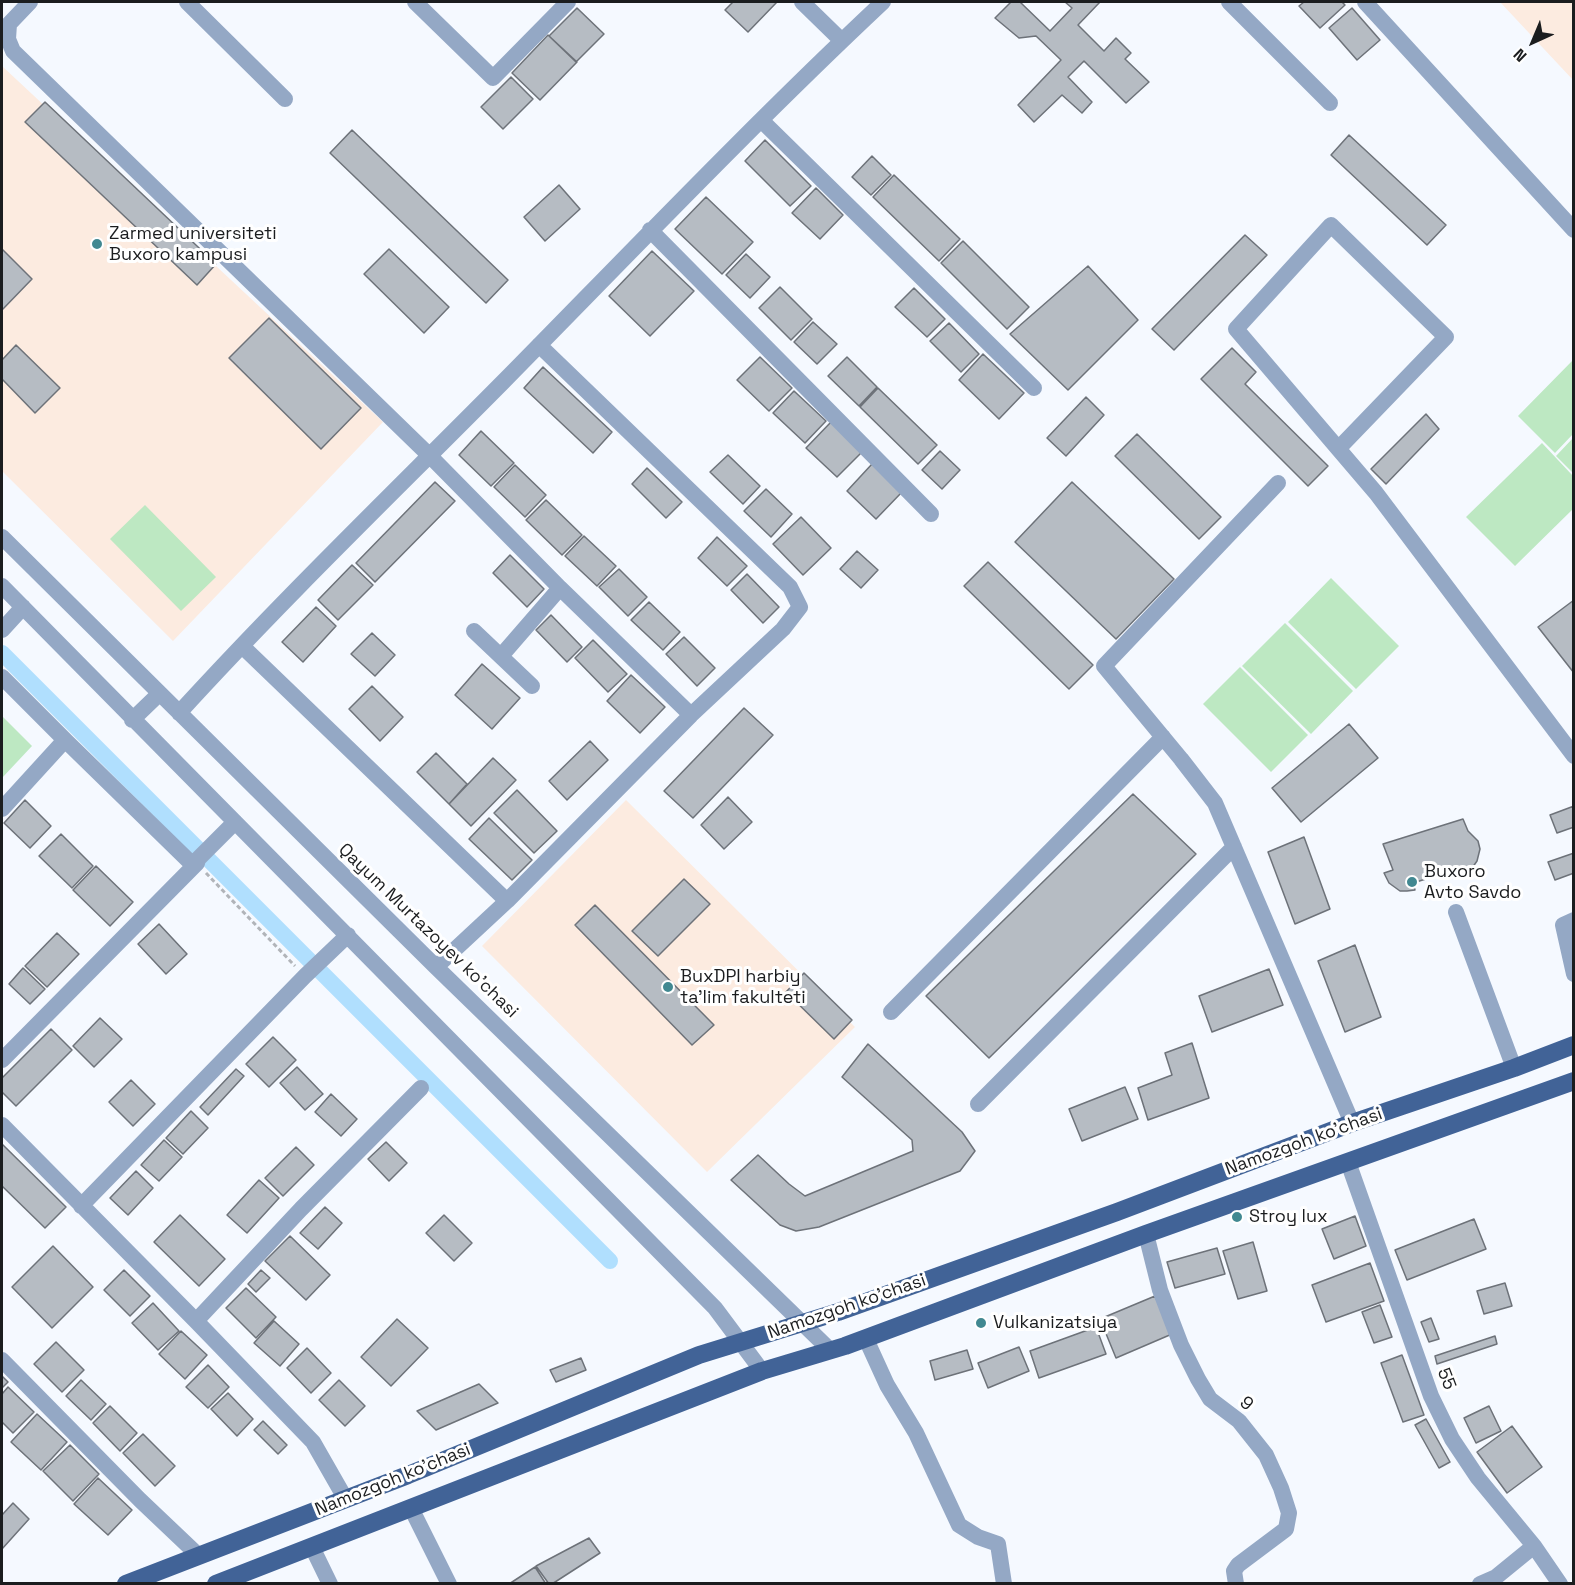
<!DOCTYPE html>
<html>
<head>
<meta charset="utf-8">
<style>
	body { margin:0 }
	#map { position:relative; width:1575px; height:1585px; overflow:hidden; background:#f5f9ff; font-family:"Space Grotesk",sans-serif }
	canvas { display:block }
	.frame { position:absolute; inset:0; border:3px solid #1b1d1f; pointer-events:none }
	.north { position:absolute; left:1503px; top:12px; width:60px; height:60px; -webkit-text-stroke:4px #fff; paint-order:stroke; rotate:224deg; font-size:16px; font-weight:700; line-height:24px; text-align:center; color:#1b1d1f }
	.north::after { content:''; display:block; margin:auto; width:21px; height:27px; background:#1b1d1f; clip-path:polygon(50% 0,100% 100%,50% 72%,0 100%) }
</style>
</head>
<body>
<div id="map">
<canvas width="1575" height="1585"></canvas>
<div class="frame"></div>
<div class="north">N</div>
</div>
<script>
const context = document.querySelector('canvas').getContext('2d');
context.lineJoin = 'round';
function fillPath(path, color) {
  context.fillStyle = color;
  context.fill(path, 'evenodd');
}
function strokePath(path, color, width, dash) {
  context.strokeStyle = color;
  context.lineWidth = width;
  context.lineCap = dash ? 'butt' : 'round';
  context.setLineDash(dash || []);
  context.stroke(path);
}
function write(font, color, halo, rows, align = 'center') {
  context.font = font + ' "Space Grotesk",sans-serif';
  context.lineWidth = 6;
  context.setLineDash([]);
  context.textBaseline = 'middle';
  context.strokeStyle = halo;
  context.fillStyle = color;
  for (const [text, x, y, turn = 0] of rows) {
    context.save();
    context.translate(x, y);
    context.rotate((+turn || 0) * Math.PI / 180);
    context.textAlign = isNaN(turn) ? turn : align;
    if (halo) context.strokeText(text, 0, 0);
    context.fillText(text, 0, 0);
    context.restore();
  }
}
const education = new Path2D(`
	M1500 2H1573V80Z
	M2 66 383 422 173 641 2 471Z
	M626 800 855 1027 707 1172 482 946Z`);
const green = new Path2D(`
	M1573 360V434L1555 453 1518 416Z
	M1573 438V473L1556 456Z
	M1542 443 1573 476V509L1515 566 1466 517Z
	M145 505 216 577 181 611 110 539Z
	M1331 578 1399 646 1356 689 1288 622Z
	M1285 623 1353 691 1311 734 1242 666Z
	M1240 667 1308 735 1271 772 1203 704Z
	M2 716 32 746 2 778Z`);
const canal = new Path2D(`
	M2 653 610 1261`);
const building = new Path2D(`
	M733 2H777L748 32 725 10Z
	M1011 2H1020L1050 31 1072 8 1065 2H1100L1078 25 1104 51 1116 38 1131 53 1125 59 1149 82 1126 103 1084 61 1068 77 1092 102 1082 113 1062 95 1034 122 1018 105 1061 60 1036 36 1019 38 995 18Z
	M1304 2H1342L1345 5 1320 28 1299 6Z
	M577 8 604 34 576 62 549 36Z
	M1352 8 1380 40 1357 60 1329 28Z
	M548 35 577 62 540 100 512 73Z
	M511 77 533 99 503 129 481 107Z
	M45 102 216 264 197 285 25 122Z
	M352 130 508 280 486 303 330 153Z
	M1349 135 1446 225 1427 245 1331 155Z
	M765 140 811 186 790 206 745 161Z
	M872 156 891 175 871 195 852 177Z
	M894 175 960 239 939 261 873 197Z
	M559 185 580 209 545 241 524 217Z
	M816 188 843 215 820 239 792 213Z
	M706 197 753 242 722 274 675 229Z
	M1245 235 1267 255 1174 350 1152 329Z
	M963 241 1029 307 1007 329 941 263Z
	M2 249 32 279 2 310Z
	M389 249 449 307 424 333 364 274Z
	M652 251 694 291 650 336 609 296Z
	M746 254 770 277 750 298 726 275Z
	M1088 266 1138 320 1068 390 1010 334Z
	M780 287 812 319 791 340 759 308Z
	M914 288 945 319 927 337 895 307Z
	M269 318 361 408 321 449 229 358Z
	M813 322 837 344 817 364 794 342Z
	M949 323 979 354 961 372 930 341Z
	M16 345 60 388 35 413 2 379V360Z
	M1232 348 1256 372 1245 384 1328 466 1308 486 1201 379Z
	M983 354 1024 393 999 419 959 380Z
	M760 357 792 388 769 411 737 380Z
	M847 357 877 387 859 406 828 376Z
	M543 367 612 432 593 453 524 388Z
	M878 388 937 445 918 464 860 407Z
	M794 391 826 421 805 443 773 413Z
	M1086 397 1104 415 1066 456 1047 438Z
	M1426 414 1439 429 1386 484 1371 469Z
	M831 422 862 452 837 477 806 448Z
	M481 431 514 463 491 486 459 455Z
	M1137 434 1221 517 1199 539 1115 456Z
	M940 451 960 470 942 489 922 470Z
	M728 455 760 486 743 504 710 472Z
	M872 464 902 492 876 519 847 491Z
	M515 465 546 495 525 517 494 487Z
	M647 468 682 502 666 518 632 484Z
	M435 482 455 501 375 582 356 563Z
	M1072 482 1174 579 1116 639 1015 542Z
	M766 489 792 514 771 537 744 511Z
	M546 500 582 535 562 555 526 520Z
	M801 517 831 548 803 575 773 544Z
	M584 536 616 566 597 586 565 556Z
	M717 537 747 566 727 586 698 558Z
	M857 551 878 570 861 588 840 569Z
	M510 555 544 589 527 607 493 573Z
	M988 562 1093 665 1069 689 964 586Z
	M352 565 373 585 338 620 318 600Z
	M619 569 647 597 628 616 599 587Z
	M747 574 779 607 763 623 731 590Z
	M1574 600V673L1538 627Z
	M649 602 680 632 663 650 631 620Z
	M316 607 336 626 303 662 282 642Z
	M551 615 582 647 567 662 536 630Z
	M372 633 395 655 375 676 351 654Z
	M684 637 715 668 697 686 666 654Z
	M593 640 627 674 608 692 575 658Z
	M482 664 520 698 492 729 455 695Z
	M631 675 665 707 640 733 607 701Z
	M372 686 403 717 380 741 349 709Z
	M744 708 773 735 693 818 664 791Z
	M1349 724 1378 758 1301 822 1272 788Z
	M590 741 608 760 567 800 549 781Z
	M436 753 467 784 449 804 417 772Z
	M493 758 516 780 471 826 449 804Z
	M517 790 557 831 534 853 494 813Z
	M1133 794 1196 854 989 1058 926 996Z
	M728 797 752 822 724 849 701 825Z
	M25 800 51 826 30 848 4 823Z
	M1574 806V827L1557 833 1550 815Z
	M489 818 532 860 512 880 469 839Z
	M1463 819 1468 831 1478 841 1480 849 1477 861 1470 871 1460 876 1458 869 1413 883 1415 890 1407 891H1400L1389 883 1384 873 1393 870 1383 844Z
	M61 834 93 866 72 888 39 856Z
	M1304 837 1330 909 1295 924 1268 852Z
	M1574 853V873L1555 880 1548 862Z
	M96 866 133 902 110 926 73 890Z
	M684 879 710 904 658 956 632 931Z
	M595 905 714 1025 692 1045 575 925Z
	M159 924 187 954 166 974 138 944Z
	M57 933 79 954 47 987 25 966Z
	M1355 945 1381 1017 1345 1032 1318 961Z
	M23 968 45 989 30 1004 9 984Z
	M1269 969 1283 1005 1212 1032 1199 996Z
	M804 973 852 1020 834 1039 786 992Z
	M100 1018 122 1039 94 1067 73 1046Z
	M51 1029 72 1050 16 1106 2 1092V1078Z
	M273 1037 296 1060 269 1087 246 1064Z
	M1192 1043 1209 1098 1148 1120 1138 1088 1172 1075 1165 1053Z
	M868 1044 962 1132 975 1151 960 1171 819 1227 796 1231 780 1225 731 1180 758 1155 789 1184 805 1196 913 1151 912 1140 842 1077Z
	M297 1067 323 1094 305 1110 280 1083Z
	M236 1069 244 1076 208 1115 200 1107Z
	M131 1080 155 1104 133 1126 109 1102Z
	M1125 1087 1138 1119 1082 1141 1069 1109Z
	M331 1094 357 1119 341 1136 315 1112Z
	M191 1111 208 1128 183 1154 166 1138Z
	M164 1140 182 1157 159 1181 141 1165Z
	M386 1142 407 1163 389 1181 368 1159Z
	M2 1144 66 1207 45 1228 2 1186Z
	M296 1147 314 1165 283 1196 265 1178Z
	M136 1171 153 1188 128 1215 110 1198Z
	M259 1180 279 1198 247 1233 227 1215Z
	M325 1207 342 1223 318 1249 300 1233Z
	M180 1215 225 1259 199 1286 154 1242Z
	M444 1215 472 1243 454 1261 426 1233Z
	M1355 1216 1366 1246 1334 1259 1322 1229Z
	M1474 1219 1486 1249 1407 1280 1395 1250Z
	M290 1236 330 1275 306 1300 265 1261Z
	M1253 1242 1267 1291 1238 1299 1223 1251Z
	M53 1246 93 1287 52 1328 12 1287Z
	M1217 1248 1225 1274 1175 1288 1167 1262Z
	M1370 1263 1384 1301 1326 1322 1312 1285Z
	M124 1270 150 1296 130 1316 104 1290Z
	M261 1270 270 1278 256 1292 248 1284Z
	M1505 1283 1512 1306 1484 1314 1477 1291Z
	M246 1288 276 1317 256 1338 226 1308Z
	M1155 1296 1172 1334 1116 1358 1100 1319Z
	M153 1303 179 1331 158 1350 132 1323Z
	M1380 1305 1392 1337 1374 1343 1362 1312Z
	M1431 1318 1439 1339 1429 1342 1421 1322Z
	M397 1319 428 1348 391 1386 361 1357Z
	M274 1321 299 1344 280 1366 254 1343Z
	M1096 1327 1106 1354 1039 1378 1030 1351Z
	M181 1331 207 1355 185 1379 159 1354Z
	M1495 1336 1497 1344 1437 1364 1435 1356Z
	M56 1342 84 1370 62 1392 34 1364Z
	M1019 1347 1029 1371 988 1388 978 1363Z
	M307 1348 331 1373 311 1393 287 1368Z
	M967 1350 973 1369 935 1380 930 1361Z
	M1402 1355 1424 1415 1403 1422 1381 1363Z
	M581 1358 586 1370 556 1382 550 1370Z
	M208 1365 229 1387 208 1408 186 1387Z
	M2 1376 8 1382 2 1388Z
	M81 1380 106 1404 91 1420 66 1396Z
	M339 1380 365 1406 345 1426 319 1400Z
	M479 1384 498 1403 436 1430 417 1411Z
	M8 1387 34 1412 13 1433 2 1422V1394Z
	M228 1393 253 1419 237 1436 211 1409Z
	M110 1406 137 1433 120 1451 93 1423Z
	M1489 1406 1501 1431 1476 1443 1464 1418Z
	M37 1414 67 1442 41 1470 11 1442Z
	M1426 1419 1450 1462 1439 1468 1415 1425Z
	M263 1421 287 1445 278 1454 254 1430Z
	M1512 1426 1542 1467 1507 1493 1477 1452Z
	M143 1434 175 1466 155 1486 123 1453Z
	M70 1445 99 1474 73 1501 43 1471Z
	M98 1478 132 1510 108 1535 74 1504Z
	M13 1503 29 1519 2 1549V1515Z
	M589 1538 600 1553 552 1584H549L536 1566Z
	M535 1567 546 1584H509Z`);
const path = new Path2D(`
	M206 873 295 966`);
const minor = new Path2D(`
	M30 2 9 24 8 39 13 51 430 456 560 588 691 715 507 901 436 967
	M187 2 285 99
	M415 2 493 78 568 2
	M802 2 842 41
	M1229 2 1330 103
	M1365 2 1574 230
	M762 121 1034 388
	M650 230 931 514
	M539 345 790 587 800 607 783 629 691 715
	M1339 448 1446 337 1331 225 1236 329 1376 493 1574 756
	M1278 483 1104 666 1181 759 1215 803 1352 1123
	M2 537 436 967 830 1350
	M2 586 715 1308 762 1371
	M2 630 23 607
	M474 631 532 686
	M242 646 507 901
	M501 656 560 588
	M2 677 65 740 2 809
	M179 713C283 599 394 492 503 382 629 254 753 124 883 2
	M132 720 159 694
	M65 740 194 866
	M1456 912 1514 1068
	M1574 920 1563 925 1574 974
	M891 1012 1163 737
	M2 1060 197 863 198 859 235 822
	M978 1104 1234 847
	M2 1125 196 1321 313 1442 345 1498
	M1348 1162 1431 1396 1452 1439 1478 1478 1534 1546 1560 1584
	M81 1206 305 976 348 935
	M1146 1234 1160 1290 1181 1345 1198 1379 1210 1399 1239 1421 1266 1455 1281 1488 1289 1513 1286 1529 1238 1565 1234 1571 1236 1584
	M196 1321 301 1209 421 1088
	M866 1339 887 1385 916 1433 959 1525 978 1537 998 1544 1004 1584
	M2 1360 140 1500 199 1556
	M411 1508 449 1584
	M312 1547 330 1584
	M1480 1584 1496 1577 1534 1546`);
const major = new Path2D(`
	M126 1584 408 1475 699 1355 838 1312 1117 1212 1352 1123 1514 1068 1574 1045
	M216 1584 762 1371 845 1346 1146 1234 1574 1081`);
const markers = [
	[97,244,6,"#418891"],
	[1412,882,6,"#418891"],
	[668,987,6,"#418891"],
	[1237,1217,6,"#418891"],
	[981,1323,6,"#418891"]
];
const poiNames = [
	["Zarmed universiteti",109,234],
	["Buxoro kampusi",109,255],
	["Buxoro",1424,872],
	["Avto Savdo",1424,893],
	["BuxDPI harbiy",680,977],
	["ta'lim fakulteti",680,998],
	["Stroy lux",1249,1217],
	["Vulkanizatsiya",993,1323]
];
const streetNames = [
	["Qayum Murtazoyev ko'chasi",428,931,44],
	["Namozgoh ko'chasi",1304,1142,-20],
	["Namozgoh ko'chasi",847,1307,-19],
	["55",1446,1379,69],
	["9",1246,1404,41],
	["Namozgoh ko'chasi",393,1480,-22]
];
fillPath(education, '#fcebe0');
fillPath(green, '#bde8c2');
strokePath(canal, '#b0dffe', 16);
fillPath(building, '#b6bcc3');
strokePath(building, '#6d7279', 1.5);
strokePath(path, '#b1b4b9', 3, [4.5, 3]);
strokePath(minor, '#94a8c5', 16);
strokePath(major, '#416397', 18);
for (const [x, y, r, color] of markers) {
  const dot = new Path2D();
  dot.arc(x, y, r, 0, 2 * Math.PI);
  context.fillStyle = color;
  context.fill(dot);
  strokePath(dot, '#fff', 2);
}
write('18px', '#1b1d1f', '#fff', poiNames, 'left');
write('18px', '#1b1d1f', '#fff', streetNames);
</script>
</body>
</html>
